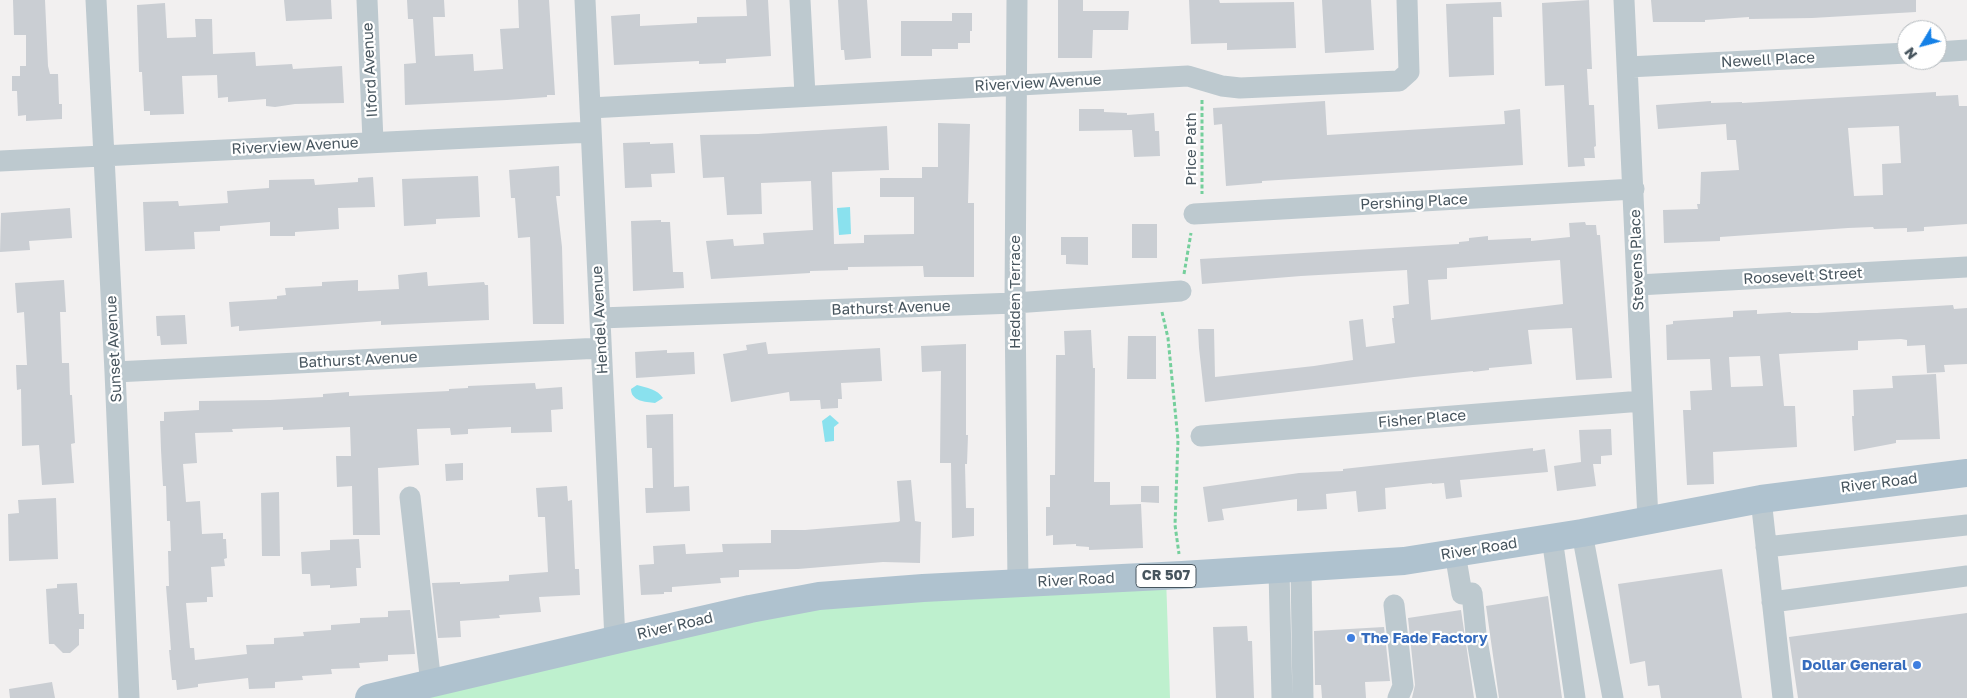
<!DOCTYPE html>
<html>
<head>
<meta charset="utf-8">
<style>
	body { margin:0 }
	#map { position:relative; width:1967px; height:698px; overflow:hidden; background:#f2f0f0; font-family:"Golos Text",sans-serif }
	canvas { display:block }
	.north { position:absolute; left:1897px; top:20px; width:50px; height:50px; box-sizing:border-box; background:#fff; border:1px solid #b5bbbf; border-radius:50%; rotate:233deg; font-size:14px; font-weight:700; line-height:20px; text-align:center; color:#47555e }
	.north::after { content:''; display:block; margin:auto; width:18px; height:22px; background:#1581e7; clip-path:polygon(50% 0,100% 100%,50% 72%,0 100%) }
</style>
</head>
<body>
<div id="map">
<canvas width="1967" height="698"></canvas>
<div class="north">N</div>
</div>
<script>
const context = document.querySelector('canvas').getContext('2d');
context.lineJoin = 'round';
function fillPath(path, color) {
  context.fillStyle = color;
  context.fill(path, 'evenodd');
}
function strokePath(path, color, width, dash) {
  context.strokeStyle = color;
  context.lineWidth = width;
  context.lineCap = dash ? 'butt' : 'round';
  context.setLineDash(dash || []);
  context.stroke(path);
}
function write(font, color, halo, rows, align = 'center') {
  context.font = font + ' "Golos Text",sans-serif';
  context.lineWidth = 4.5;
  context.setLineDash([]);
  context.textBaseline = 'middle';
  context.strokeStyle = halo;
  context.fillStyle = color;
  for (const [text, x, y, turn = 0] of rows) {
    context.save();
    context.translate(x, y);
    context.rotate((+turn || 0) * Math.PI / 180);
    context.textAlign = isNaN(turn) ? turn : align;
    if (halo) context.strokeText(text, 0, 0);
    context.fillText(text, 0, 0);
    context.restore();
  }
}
const green = new Path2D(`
	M1166 576 1170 698H426L750 609Z`);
const water = new Path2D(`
	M850 207 851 234 839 235 837 208Z
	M637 385C647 388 657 389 663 398L655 403C645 402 631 401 631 389Z
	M830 415 839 423 834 427V441L825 442 822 421Z`);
const building = new Path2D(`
	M13 0H45L48 66 50 74H58L59 104H62V119L26 121V115L18 116 17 91H12V76H20V66H26V35H14Z
	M284 0H331L332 19 286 21Z
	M407 0H444L445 17H433L435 56 473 54 474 71 503 69 500 29 519 28 518 0H549L555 95H547V97L507 100 405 105 404 64 416 63 413 19H408Z
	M746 0H768L771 56 726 59V63L699 64V61L614 65 611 16 640 14V26L697 23V17L747 16Z
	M838 0H867L871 58 845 60 844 50H841Z
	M1058 0H1083V11H1129L1128 30H1093L1092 58H1058Z
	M1189 0H1219L1220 3 1294 2 1296 48 1227 50V43L1191 44Z
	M1322 0H1371L1374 50 1325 53Z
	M1589 0 1592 69H1587L1589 105H1594L1596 146 1594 147 1595 158H1584L1585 166 1568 167 1564 85 1545 86 1542 3Z
	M1651 0H1916V12L1812 18 1749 19V17L1705 20V22H1653Z
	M1501 2 1502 17H1493L1494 75 1449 77 1446 4Z
	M165 3 167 38 196 37 195 19H212L213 54 255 52 256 66 292 64 293 69 342 66 344 103 295 104 275 107 266 106V99L228 102V97L218 98 217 75 182 76 184 114 150 115V111H144L142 72H139L137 5Z
	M952 13H972V31H970V43H958V49H932V56H901V21H952Z
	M1936 92V96L1958 95 1959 106H1967V224L1924 227V231L1907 232V228L1874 229 1873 227 1848 228 1720 237V241L1664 243 1663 210 1698 209 1697 204H1700L1701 172 1739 170 1736 140H1727L1726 124 1658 129 1656 105 1711 101V103L1742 102V103ZM1899 126 1901 163 1882 164 1883 195 1854 196 1848 128Z
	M1325 101 1327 135 1505 124 1504 111 1520 109 1523 165 1262 181V183L1226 186 1222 124 1214 125 1213 108Z
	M1079 109H1104V112L1127 113V115L1154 113 1155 131H1159L1160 156 1134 157 1132 130 1079 131Z
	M938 123 970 124 968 203H974V277H924L923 266 848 267V270L810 271V273L711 279 706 241 733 239 734 246 764 244 763 233 813 230 811 181 761 183 762 214 727 215 724 177 703 178 700 135 758 134 887 126 889 170 832 172 834 244 864 243V235L914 234V197H880V178H922V167H938Z
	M650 142V144L673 143 675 173 651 174 652 187 625 188 623 143Z
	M559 166 560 196H556L562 247 564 324H533L530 237 518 238 515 198H511L509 170Z
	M478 176 480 217 436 219V224L404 226 402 179Z
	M373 177 375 207 338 208 339 229 295 232V236H270V222L220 226V231L194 232 195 249 145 251 143 202 178 201 179 206 228 203 227 191 269 188V180L314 179 315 185 358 182V178Z
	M70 208 72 238 29 241 30 250 0 252 1 213Z
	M661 220V222H670L673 272H683L684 288 633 291 631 221Z
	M1585 222 1586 225H1596L1597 235H1600L1612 378 1576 380 1572 328 1528 330 1532 364 1489 368V370L1473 372V371L1414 377 1205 402 1199 348 1198 329H1214L1215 377 1314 366 1353 360 1349 321 1363 319 1366 347 1395 343 1392 318H1394L1393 306 1409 304 1407 270 1301 276 1202 284 1200 259 1459 244V242L1469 241V238L1488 236V240L1531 238V241L1570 237 1569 223ZM1560 260 1563 304 1431 320 1428 280 1447 279V268Z
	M1132 224H1157V258H1132Z
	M1061 237H1088V265L1066 264V255H1061Z
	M427 272 428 286 484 282 485 285H488L489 320 381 325V321L239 331V326L231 327 229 302 277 299V296L286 295 285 288 322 286V282L358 280V291L399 289 398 275Z
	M64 280 66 312H60L62 363H69L70 395H72L75 443 71 444 74 483 42 485 39 445 22 446 21 389 17 390 16 365H27L24 312 17 313 15 283Z
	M1953 305 1954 309 1967 308V364L1944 365 1945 372 1927 373 1925 345 1907 346V340L1901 339 1858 341V350L1779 354 1784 406H1795L1797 447 1713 452 1714 484 1687 485 1683 410H1691L1690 391 1712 390 1710 359 1667 360 1666 325 1673 324V321L1733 317V311L1757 310V314L1791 312V313H1817ZM1760 356 1763 386 1731 387 1729 357Z
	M185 315 187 344 161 345 160 336H157L156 316Z
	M1091 330 1093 368H1095L1094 482H1110V505L1141 504 1143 548 1089 550V547L1076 546V544L1053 545V535L1046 536V507H1050V475H1055L1056 355H1065L1064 331Z
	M1128 336H1156V379H1127Z
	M766 342 768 354 880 348 882 381 841 383 842 399H838V408L821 409 820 400H816L790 401 789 392 731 402 723 354 747 350 746 345Z
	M966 344V435H968L967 464H965L966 508H974V536L952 538 951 463H940L941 371 922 372 921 346Z
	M667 350V353L694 352 695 374 636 378 635 352Z
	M1936 374 1940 439 1896 440V443L1854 451 1852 416H1854L1853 390 1893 388 1892 376Z
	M535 383 536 389 562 387 563 409 551 410 552 432 511 433V427L468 429V434L451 435 450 428 417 429 419 465 378 468 380 535H353L352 486 337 487 336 456H351L350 427 283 430V427L232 429 233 432 195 433 197 463 183 464 186 502 200 501 202 534 223 533V539H226L227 558 224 559 225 566 211 567 213 597H207V602L186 603 190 648H194L195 660 247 654 246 645 274 644V638L304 636 303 632 331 630V625L360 623V618L388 617V611L410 610 415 654 388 655V661L359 663 360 668 331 669 332 674 302 676 303 680 275 682V688L249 689 248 678 198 684V687L177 690 176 680H172L169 650H171L166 586H169L168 551H171L170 521H167L166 486H163L161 450 160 421H164V412L199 410V401L270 400 323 397V394L349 392V396L449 391V389L468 388V386Z
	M673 414 674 487 689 486 690 511 646 513 645 488H653L652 448H647L646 415Z
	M1611 429 1612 455 1601 456V464H1593L1596 486 1557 491 1554 466 1581 462 1579 430Z
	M1533 448V451L1545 449 1548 472 1460 480 1462 497 1446 499 1444 483 1432 484V483L1385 488 1386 509 1358 512 1356 491 1326 494 1327 509 1297 511V499L1222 509 1224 520 1208 522 1203 487 1299 473 1343 471V469Z
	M463 463V480L446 481 445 464Z
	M911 480 915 521 921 522 920 563 883 562 798 569 739 570V577L720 578 721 583 672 587V592H664V594L641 595 639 565 654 564 653 546 685 544 686 554 723 552 722 544 771 543V530H805L898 522 900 521 897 481Z
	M567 486 568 501 572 500 575 569H579L580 595 539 597 541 612 499 615 500 618 460 621 461 637 438 638 432 583 460 582V584L509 581V575L548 572 545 517H538L536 488Z
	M1141 486H1159V503L1141 502Z
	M279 492 280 556H262L261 493Z
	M56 498 58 559 9 561 8 514 19 513 18 500Z
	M359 539 361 568H356L357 586 330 588V585L311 586 310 574H302L301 552 330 550V540Z
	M1722 569 1742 698H1661L1659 685 1648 686 1645 661 1630 664 1618 584Z
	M77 583 79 614H84V629H79V645L70 653H63L54 644H49L46 589 57 588V584Z
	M1548 596 1562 698H1499L1486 606Z
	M1461 610 1474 698H1412L1415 685 1408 618Z
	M1967 613V698H1798L1789 637Z
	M1247 626 1248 641H1252L1254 698H1216L1213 627Z
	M1384 627 1390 681 1365 682 1366 698H1322L1321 685H1315L1314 631Z
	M52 682 55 698H10L9 689Z`);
const path = new Path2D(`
	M1202 100V194
	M1184 274 1191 233
	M1162 312 1168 338 1178 440 1175 525 1179 554`);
const minor = new Path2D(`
	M96 0 115 372 129 698
	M367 0 373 141
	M585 0 615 640
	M800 0 805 95
	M1017 0 1015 303 1018 583
	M1624 0 1648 520
	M1937 52 1967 50
	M1628 67 1907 53
	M590 108 1188 76 1222 86 1240 88 1399 81 1409 72 1407 0
	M0 161 591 132
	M1194 214 1634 189
	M1638 285 1967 267
	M600 318 1015 303 1181 291
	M115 372 601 348
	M1201 436 1642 401
	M410 497 431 684
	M1761 499 1783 698
	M1582 533 1613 698
	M1552 538 1575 698
	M1766 547 1967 525
	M1455 553 1462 594
	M1301 568 1303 698
	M1279 570 1282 698
	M1472 593 1476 634 1487 698
	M1772 602 1967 576
	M1394 605 1403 686 1398 698`);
const major = new Path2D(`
	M369 698 615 640 750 609 819 596 923 588 1182 575 1404 561 1582 533 1761 499 1967 473`);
const markers = [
	[1351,638,5,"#3f7fe0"],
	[1917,665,5,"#3f7fe0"]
];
const shields = [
	[1166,576,60]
];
const shieldNames = [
	["CR 507",1166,576]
];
const streetNames = [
	["Newell Place",1768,60,-3],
	["Ilford Avenue",370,70,-93],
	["Riverview Avenue",1038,83,-3],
	["Riverview Avenue",295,146,-3],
	["Price Path",1191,149,-90],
	["Pershing Place",1414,202,-3],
	["Stevens Place",1637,260,-92],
	["Roosevelt Street",1803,276,-3],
	["Hedden Terrace",1015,292,-90],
	["Bathurst Avenue",891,308,-2],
	["Hendel Avenue",600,320,-93],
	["Sunset Avenue",114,349,-93],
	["Bathurst Avenue",358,360,-3],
	["Fisher Place",1422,419,-5],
	["River Road",1879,483,-7],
	["River Road",1479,549,-9],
	["River Road",1076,580,-3],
	["River Road",675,626,-13]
];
const shopNames = [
	["The Fade Factory",1361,638],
	["Dollar General",1907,665,"right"]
];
fillPath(green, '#bef0ce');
fillPath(water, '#8ae1ee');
fillPath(building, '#caced3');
strokePath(path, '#75cf9c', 3, [4, 2.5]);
strokePath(minor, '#bdc9cf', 21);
strokePath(major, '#afc2cf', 28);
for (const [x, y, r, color] of markers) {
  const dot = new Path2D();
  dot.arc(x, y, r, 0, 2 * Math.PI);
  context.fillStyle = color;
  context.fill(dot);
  strokePath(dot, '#fff', 2);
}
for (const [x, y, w] of shields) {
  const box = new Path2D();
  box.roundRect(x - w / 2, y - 11.5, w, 23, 4);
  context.fillStyle = '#fff';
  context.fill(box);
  strokePath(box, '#47555e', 1);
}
write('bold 14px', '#47555e', null, shieldNames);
write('15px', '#47555e', '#fff', streetNames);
write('bold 15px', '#366cbe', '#fff', shopNames, 'left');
</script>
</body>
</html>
